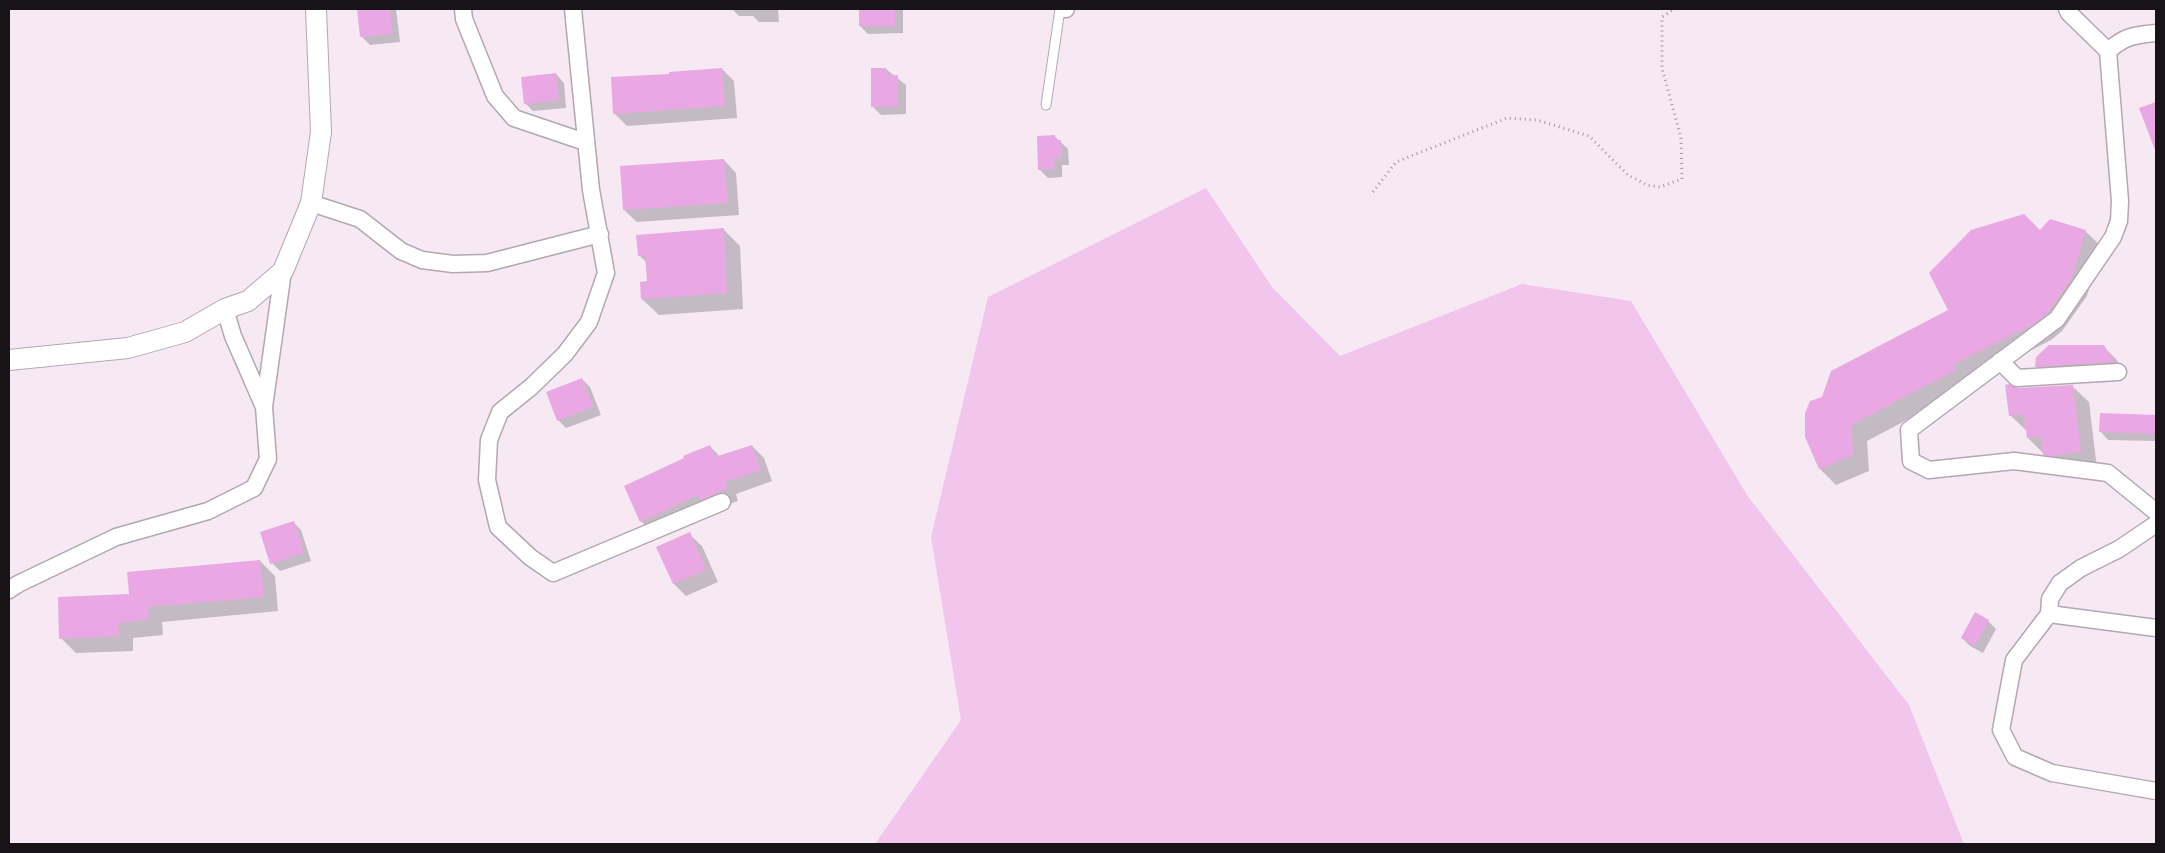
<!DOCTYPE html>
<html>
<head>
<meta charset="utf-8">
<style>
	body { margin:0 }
	#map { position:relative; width:2165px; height:853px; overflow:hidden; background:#f6e9f4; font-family:Raleway,sans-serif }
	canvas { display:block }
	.frame { position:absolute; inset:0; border:10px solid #181317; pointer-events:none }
</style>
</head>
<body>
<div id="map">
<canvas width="2165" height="853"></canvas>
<div class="frame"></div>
</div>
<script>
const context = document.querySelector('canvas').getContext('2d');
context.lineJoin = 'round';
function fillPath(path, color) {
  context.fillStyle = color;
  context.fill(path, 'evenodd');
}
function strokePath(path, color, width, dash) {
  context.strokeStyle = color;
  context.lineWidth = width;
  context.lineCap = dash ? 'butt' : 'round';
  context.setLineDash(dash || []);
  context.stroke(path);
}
const green = new Path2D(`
	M1206 188 1272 287 1340 356 1522 284 1631 301 1747 495 1909 705 1964 844H875L961 720 931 537 988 297Z`);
const shadow = new Path2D(`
	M359 9H396L400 42 370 45 362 37Z
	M732 9H778L779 22H759L753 16H739Z
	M860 9H903V33L868 34 860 26Z
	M722 69 734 81 737 118 627 126 614 113 670 75Z
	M886 69 906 85V114L881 115 873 107Z
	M556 74 564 83 566 108 533 111 525 103Z
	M1054 136 1068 149 1069 165H1062V177L1048 178 1040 170Z
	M724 160 736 173 739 215 637 222 624 210Z
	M724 230 740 246 743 309 659 315 642 299 648 282 647 263 639 255Z
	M2085 231 2102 247 2087 296 2062 331 2051 340 1969 382 1971 386 1867 441 1869 471 1836 485 1820 469 1823 398 1950 310 2040 232Z
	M2103 346 2116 359 2125 374 2049 379 2037 366Z
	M582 379 590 387 601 415 566 428 558 420Z
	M2072 386 2089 402 2097 468 2060 470 2028 438 2027 431 2010 415 2017 389Z
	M2101 414 2156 416V441L2108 440 2100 431Z
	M710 446 720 457 752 446 764 458 772 481 736 494 738 501 652 533 641 521Z
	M293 522 301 530 311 561 280 571 272 563Z
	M689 534 702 546 718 582 686 596 674 584 658 548Z
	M260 561 275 576 278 611 162 622 163 635 133 638V651L76 653 61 638Z
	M1988 621 1996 629 1983 653 1970 646 1962 638Z`);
const building = new Path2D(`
	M357 9H390L392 34 360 37Z
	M859 9H895V26H859Z
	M722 68 725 106 613 114 611 77 669 74V72Z
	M871 68H886L887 76 898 75V107H871Z
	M556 73 559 100 524 104 521 77Z
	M2156 102V150H2155L2139 108Z
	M1055 135V140H1061L1062 157 1054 158 1055 169 1038 170 1037 136Z
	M724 159 728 203 623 210 620 166Z
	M2024 214 2040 230 2050 219 2086 230 2071 280 2046 315 2034 324 1953 365 1956 370 1851 425 1853 455 1819 469 1805 437V413L1810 401 1822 397 1831 371 1948 310 1929 273 1971 230Z
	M724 228 727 293 641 299 640 282 647 281 645 255 638 256 636 235Z
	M2049 345H2104L2114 362 2035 367 2036 357Z
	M582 378 593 407 557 421 546 392Z
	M2009 384 2018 388 2073 385 2081 452 2051 456 2043 455 2041 436 2027 438 2024 414 2009 416 2005 385Z
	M2100 413 2156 415V434L2099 432Z
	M710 445 715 457 752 445 761 470 725 482 728 489 700 500 698 495 640 522 624 486 684 458 683 456Z
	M294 521 304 553 270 564 260 532Z
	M690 532 706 570 673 584 656 547Z
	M260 560 264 597 148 607 149 620 118 623 119 636 59 639 58 597 129 594 127 572Z
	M1975 612 1989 620 1975 646 1961 638Z`);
const path = new Path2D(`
	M1373 192 1396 162 1507 118 1537 120 1589 136 1628 175 1647 185 1660 187 1682 179 1681 138 1662 68V17L1674 9`);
const service = new Path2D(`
	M1046 105 1060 9`);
const minor = new Path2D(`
	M463 9 464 19 495 96 514 118 585 142
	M573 9 591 190 606 273 589 322 565 354 531 387 500 412 489 440 487 480 498 527 530 557 553 573 722 502
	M1065 9H1066
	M2067 9 2069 13 2108 51 2120 201 2119 221 2113 237 2057 319 1909 430 1911 461 1929 470 2014 461 2108 473 2156 512
	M2108 51C2125 36 2134 35 2156 33
	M311 203 360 219 401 251 422 260 453 264 487 263 600 234
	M2000 361 2017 378 2118 372
	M264 407 283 271
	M2156 524 2119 549 2081 568 2060 583 2050 599 2049 614 2014 660 2001 730 2015 757 2052 773 2156 791
	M9 590 18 584 116 537 208 511 254 488 268 459 264 407 233 336 225 309
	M2049 614 2156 628`);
const tertiary = new Path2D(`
	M9 360 128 348 185 332 225 309 248 301 283 271 311 203 321 132 316 9`);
fillPath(green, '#f1c5ec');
fillPath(shadow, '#0003');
fillPath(building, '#e9a7e3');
strokePath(service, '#b3a7b2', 11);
strokePath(minor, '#b3a7b2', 19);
strokePath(tertiary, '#b3a7b2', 22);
strokePath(path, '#a298a1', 3, [1, 4]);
strokePath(service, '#fff', 9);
strokePath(minor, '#fff', 16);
strokePath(tertiary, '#fff', 20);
</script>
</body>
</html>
